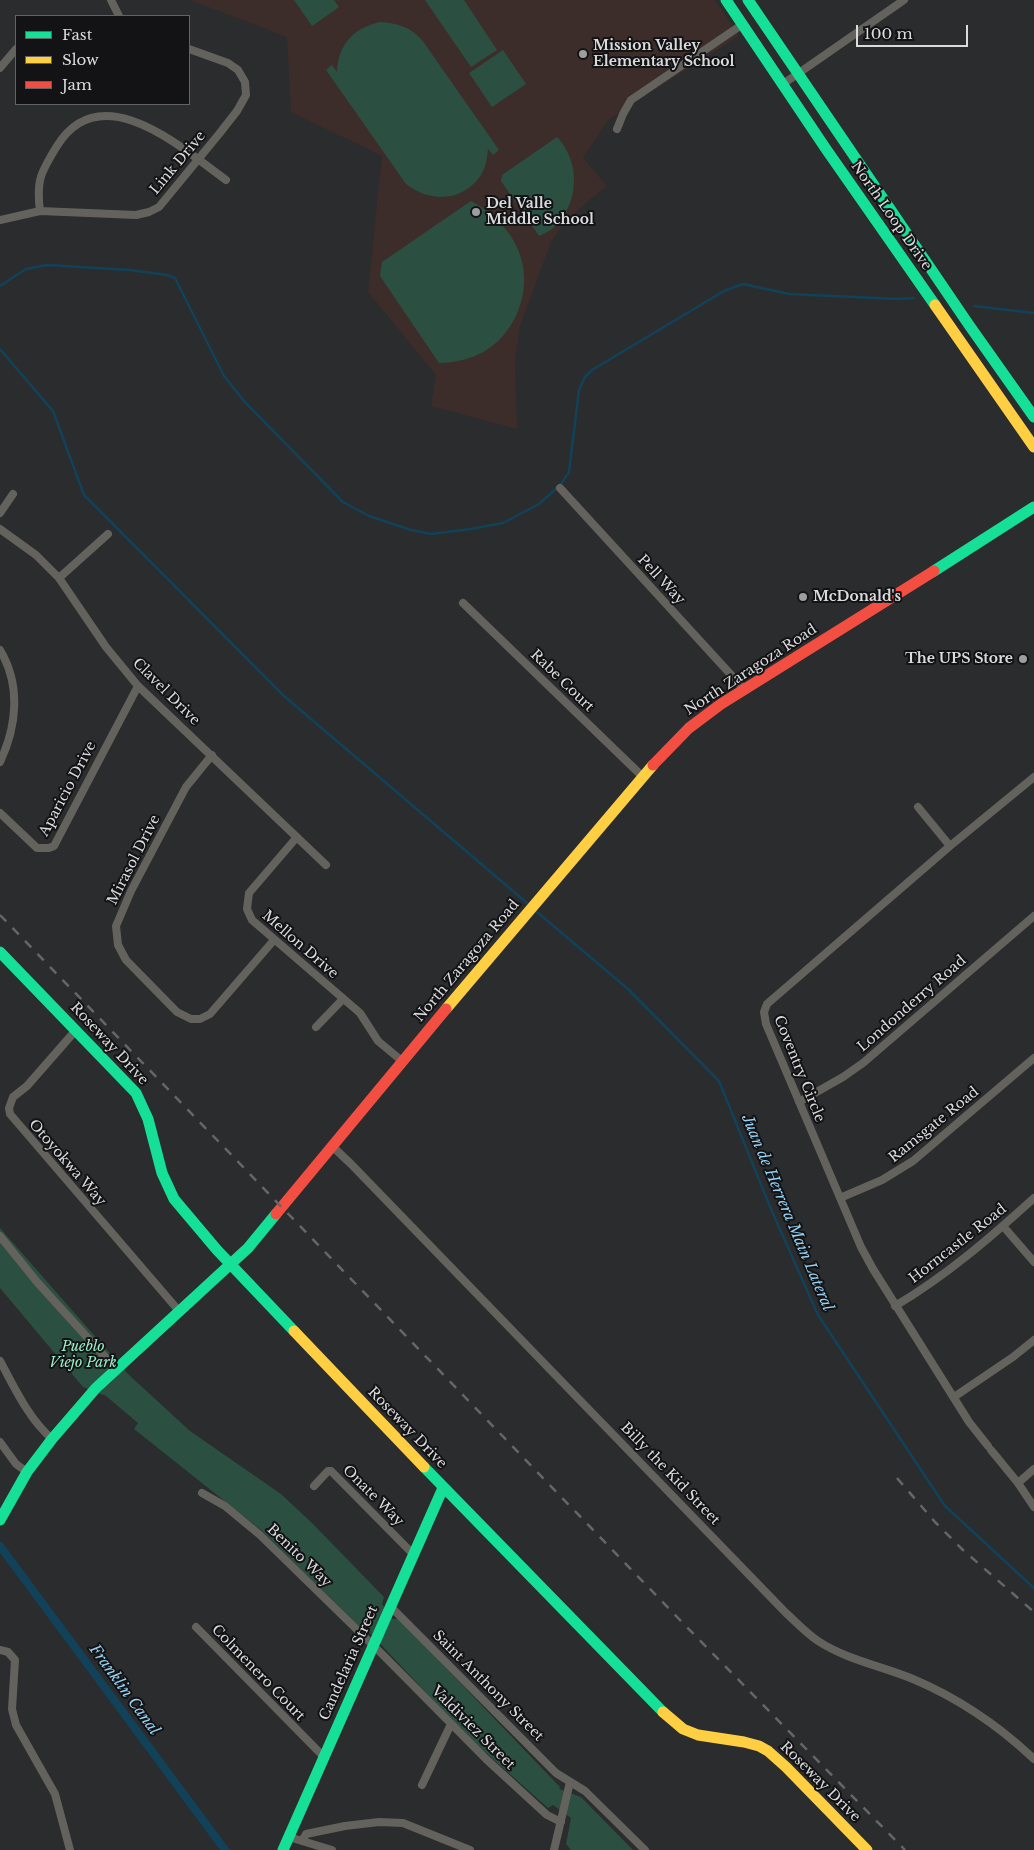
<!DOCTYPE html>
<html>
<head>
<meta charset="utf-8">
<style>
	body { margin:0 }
	#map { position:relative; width:1034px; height:1850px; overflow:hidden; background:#2b2c2d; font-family:"Libre Baskerville",serif }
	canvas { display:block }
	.legend { position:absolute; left:15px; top:15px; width:175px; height:90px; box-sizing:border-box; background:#131315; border:1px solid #636365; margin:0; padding:6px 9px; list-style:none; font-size:15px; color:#dadbdd }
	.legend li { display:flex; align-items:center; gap:10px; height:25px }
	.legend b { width:25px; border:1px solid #636365 }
	.scale { position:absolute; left:856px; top:25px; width:112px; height:22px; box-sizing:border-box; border:2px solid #dadbdd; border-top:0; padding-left:6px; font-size:15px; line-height:18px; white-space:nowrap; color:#dadbdd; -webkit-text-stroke:4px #131315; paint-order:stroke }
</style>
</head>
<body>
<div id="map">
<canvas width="1034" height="1850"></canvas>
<ul class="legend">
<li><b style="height:6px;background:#16e098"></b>Fast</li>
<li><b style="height:6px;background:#ffcf43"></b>Slow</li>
<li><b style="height:6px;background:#f24e42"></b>Jam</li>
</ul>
<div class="scale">100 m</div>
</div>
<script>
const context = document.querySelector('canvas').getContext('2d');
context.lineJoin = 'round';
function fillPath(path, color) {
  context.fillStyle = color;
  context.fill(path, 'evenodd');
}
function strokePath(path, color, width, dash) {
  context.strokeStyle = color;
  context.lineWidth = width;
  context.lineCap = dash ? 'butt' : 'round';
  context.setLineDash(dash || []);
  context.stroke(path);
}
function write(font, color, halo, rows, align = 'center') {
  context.font = font + ' "Libre Baskerville",serif';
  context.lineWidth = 4;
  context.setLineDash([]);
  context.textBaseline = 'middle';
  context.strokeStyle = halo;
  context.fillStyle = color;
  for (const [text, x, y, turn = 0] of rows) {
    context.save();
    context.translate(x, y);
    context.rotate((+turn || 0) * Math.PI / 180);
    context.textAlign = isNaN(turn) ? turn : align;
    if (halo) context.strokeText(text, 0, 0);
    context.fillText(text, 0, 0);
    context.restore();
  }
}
const education = new Path2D(`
	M190 0H715L739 36 609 119 583 158 607 186 588 201 563 224 551 242 520 326 515 359 517 429 431 406 436 375 368 292 382 156 291 112 287 37Z`);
const green = new Path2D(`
	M294 0H334L339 7 312 26Z
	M425 0H464L497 50 471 67Z
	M380 22C398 23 410 27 422 40L499 150 493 155 488 149C487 158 486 167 481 175 463 202 430 203 406 184L326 70 332 65 337 72C338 44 354 28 380 22Z
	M503 50 526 84 492 107 469 73Z
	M557 137C579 160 580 199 558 223 553 229 546 233 539 236L501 181 502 175Z
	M471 201C514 224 538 268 516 316 500 348 474 362 439 363L380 276 382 262Z
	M0 1228 128 1374 190 1431 281 1494 312 1523 384 1597 382 1604 392 1619H399L560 1787 559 1789 581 1797 633 1850H571L566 1844 571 1818 553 1805 548 1808 467 1736 369 1632 366 1633 261 1530 134 1429 138 1423 106 1396 83 1387 0 1288Z`);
const stream = new Path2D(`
	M0 286 26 269 47 265 130 270 167 275 175 278 224 376 244 401 343 502 369 516 411 530 431 534 471 529 503 523 539 504 561 484 569 472 579 390 585 377 592 370 724 291 743 284 789 294 897 299 914 298
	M974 306 1034 313
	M0 349 53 411 84 495 284 696 527 903
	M537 912 628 989 719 1081 771 1209 818 1315 945 1506 1034 1588`);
const canal = new Path2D(`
	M0 1546 225 1850`);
const street = new Path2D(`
	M111 0 119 16
	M0 68 16 49
	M783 84 904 0
	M617 129 623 114 631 100 743 24
	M40 211C36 180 41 172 57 146 101 75 182 148 226 180
	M0 220 40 211 136 215 149 212 159 207 219 134 237 111 246 95 245 82 238 70 228 63 189 49
	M560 488 744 689
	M0 513 13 494
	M0 529 36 555 59 578 106 647 138 686 326 865
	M59 578 108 534
	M463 603 643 777
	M0 650C21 685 17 726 0 762
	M212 755 186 787 131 891 116 926 118 945 126 960 177 1012 191 1019H200L210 1014 274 940
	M918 807 950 846
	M0 813 37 848H49L54 846 138 686
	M297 837 249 893 247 909 252 920 360 1013 378 1041 402 1061
	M316 1027 343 999
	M76 1030 27 1086 13 1097 9 1108 10 1114 179 1311
	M799 1102 843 1077 863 1063 1034 916
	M332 1146 351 1164 786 1613C797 1623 806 1633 818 1641 847 1660 882 1666 913 1679 958 1698 999 1726 1034 1759
	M840 1198 882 1180 913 1161 1034 1058
	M1003 1226 1034 1262
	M0 1236 37 1282 116 1369
	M895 1306C946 1276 991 1237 1034 1198
	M0 1361C15 1388 28 1418 52 1439
	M954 1397 1013 1357 1034 1340
	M0 1442 16 1464 27 1472
	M988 1446 969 1422 873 1269 861 1247 766 1024 764 1012 767 1004 950 846 1034 777
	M991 1450 1018 1483 1034 1507
	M1018 1483 1034 1469
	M314 1486 328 1471H331L414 1555
	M202 1493 225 1506 260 1535 383 1655 486 1759 547 1815 561 1822
	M390 1606 556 1773 585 1791 645 1850
	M196 1627 324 1757
	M0 1650 8 1652 15 1660 12 1709 16 1725 55 1794 70 1850
	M422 1785 451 1724
	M289 1837 332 1850
	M302 1841 306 1834 345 1826 379 1822 403 1823 470 1850
	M554 1850 570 1782`);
const fast = new Path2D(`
	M726 0 826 149 935 305
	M748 0 969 325 1034 417
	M934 571 1034 507
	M0 952 136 1093 148 1119 162 1173 174 1199 217 1250 294 1331
	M424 1467 663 1712
	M0 1520 27 1472 52 1439 96 1388 248 1248 276 1214
	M283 1850 443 1488`);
const slow = new Path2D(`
	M935 305 1034 447
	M446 1009 653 765
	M294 1331 424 1467
	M663 1712 683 1729 698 1735 744 1742 759 1746 768 1751 786 1767 867 1850`);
const jam = new Path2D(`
	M653 765 689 728 721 704 934 571
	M276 1214 446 1009`);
const rail = new Path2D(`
	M0 915 678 1618 905 1850
	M897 1478 935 1522 963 1550 1034 1612`);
const markers = [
	[583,54,5,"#9d9e9f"],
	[476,212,5,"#9d9e9f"],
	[803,597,5,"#9d9e9f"],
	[1023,659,5,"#9d9e9f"]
];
const poiNames = [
	["Mission Valley",593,46],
	["Elementary School",593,62],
	["Del Valle",486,204],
	["Middle School",486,220],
	["McDonald's",813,597],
	["The UPS Store",1013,659,"right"]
];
const streetNames = [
	["Link Drive",178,163,-50],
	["North Loop Drive",891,216,55],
	["Pell Way",661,580,47],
	["North Zaragoza Road",751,670,-33],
	["Rabe Court",562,681,44],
	["Clavel Drive",166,692,45],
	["Aparicio Drive",68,789,-62],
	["Mirasol Drive",134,860,-63],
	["Mellon Drive",300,945,41],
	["North Zaragoza Road",467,961,-50],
	["Londonderry Road",912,1004,-41],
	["Roseway Drive",109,1044,47],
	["Coventry Circle",799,1069,68],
	["Ramsgate Road",934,1125,-39],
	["Otoyokwa Way",67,1163,49],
	["Horncastle Road",958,1244,-38],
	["Roseway Drive",407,1428,46],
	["Billy the Kid Street",670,1474,46],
	["Onate Way",373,1496,45],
	["Benito Way",299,1556,44],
	["Candelaria Street",349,1663,-66],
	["Colmenero Court",258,1673,46],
	["Saint Anthony Street",488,1686,45],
	["Valdiviez Street",473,1728,45],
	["Roseway Drive",820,1782,45]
];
const parkNames = [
	["Pueblo",83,1347],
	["Viejo Park",83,1363]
];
const waterNames = [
	["Juan de Herrera Main Lateral",787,1213,67],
	["Franklin Canal",124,1690,54]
];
fillPath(education, '#3d2d2a');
fillPath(green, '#2b4f40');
strokePath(stream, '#124259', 2.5);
strokePath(canal, '#124259', 8);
strokePath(street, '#64625d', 8);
strokePath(fast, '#16e098', 11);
strokePath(slow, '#ffcf43', 11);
strokePath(jam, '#f24e42', 11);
strokePath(rail, '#666664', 2.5, [9, 9]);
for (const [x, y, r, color] of markers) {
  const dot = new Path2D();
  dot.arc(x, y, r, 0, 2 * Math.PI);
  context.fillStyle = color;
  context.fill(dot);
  strokePath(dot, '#131315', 2);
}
write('bold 14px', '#dadbdd', '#131315', poiNames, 'left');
write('14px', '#dadbdd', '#131315', streetNames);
write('italic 14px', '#9aeec8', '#131315', parkNames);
write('italic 15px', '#96d2f5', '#131315', waterNames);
</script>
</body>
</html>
